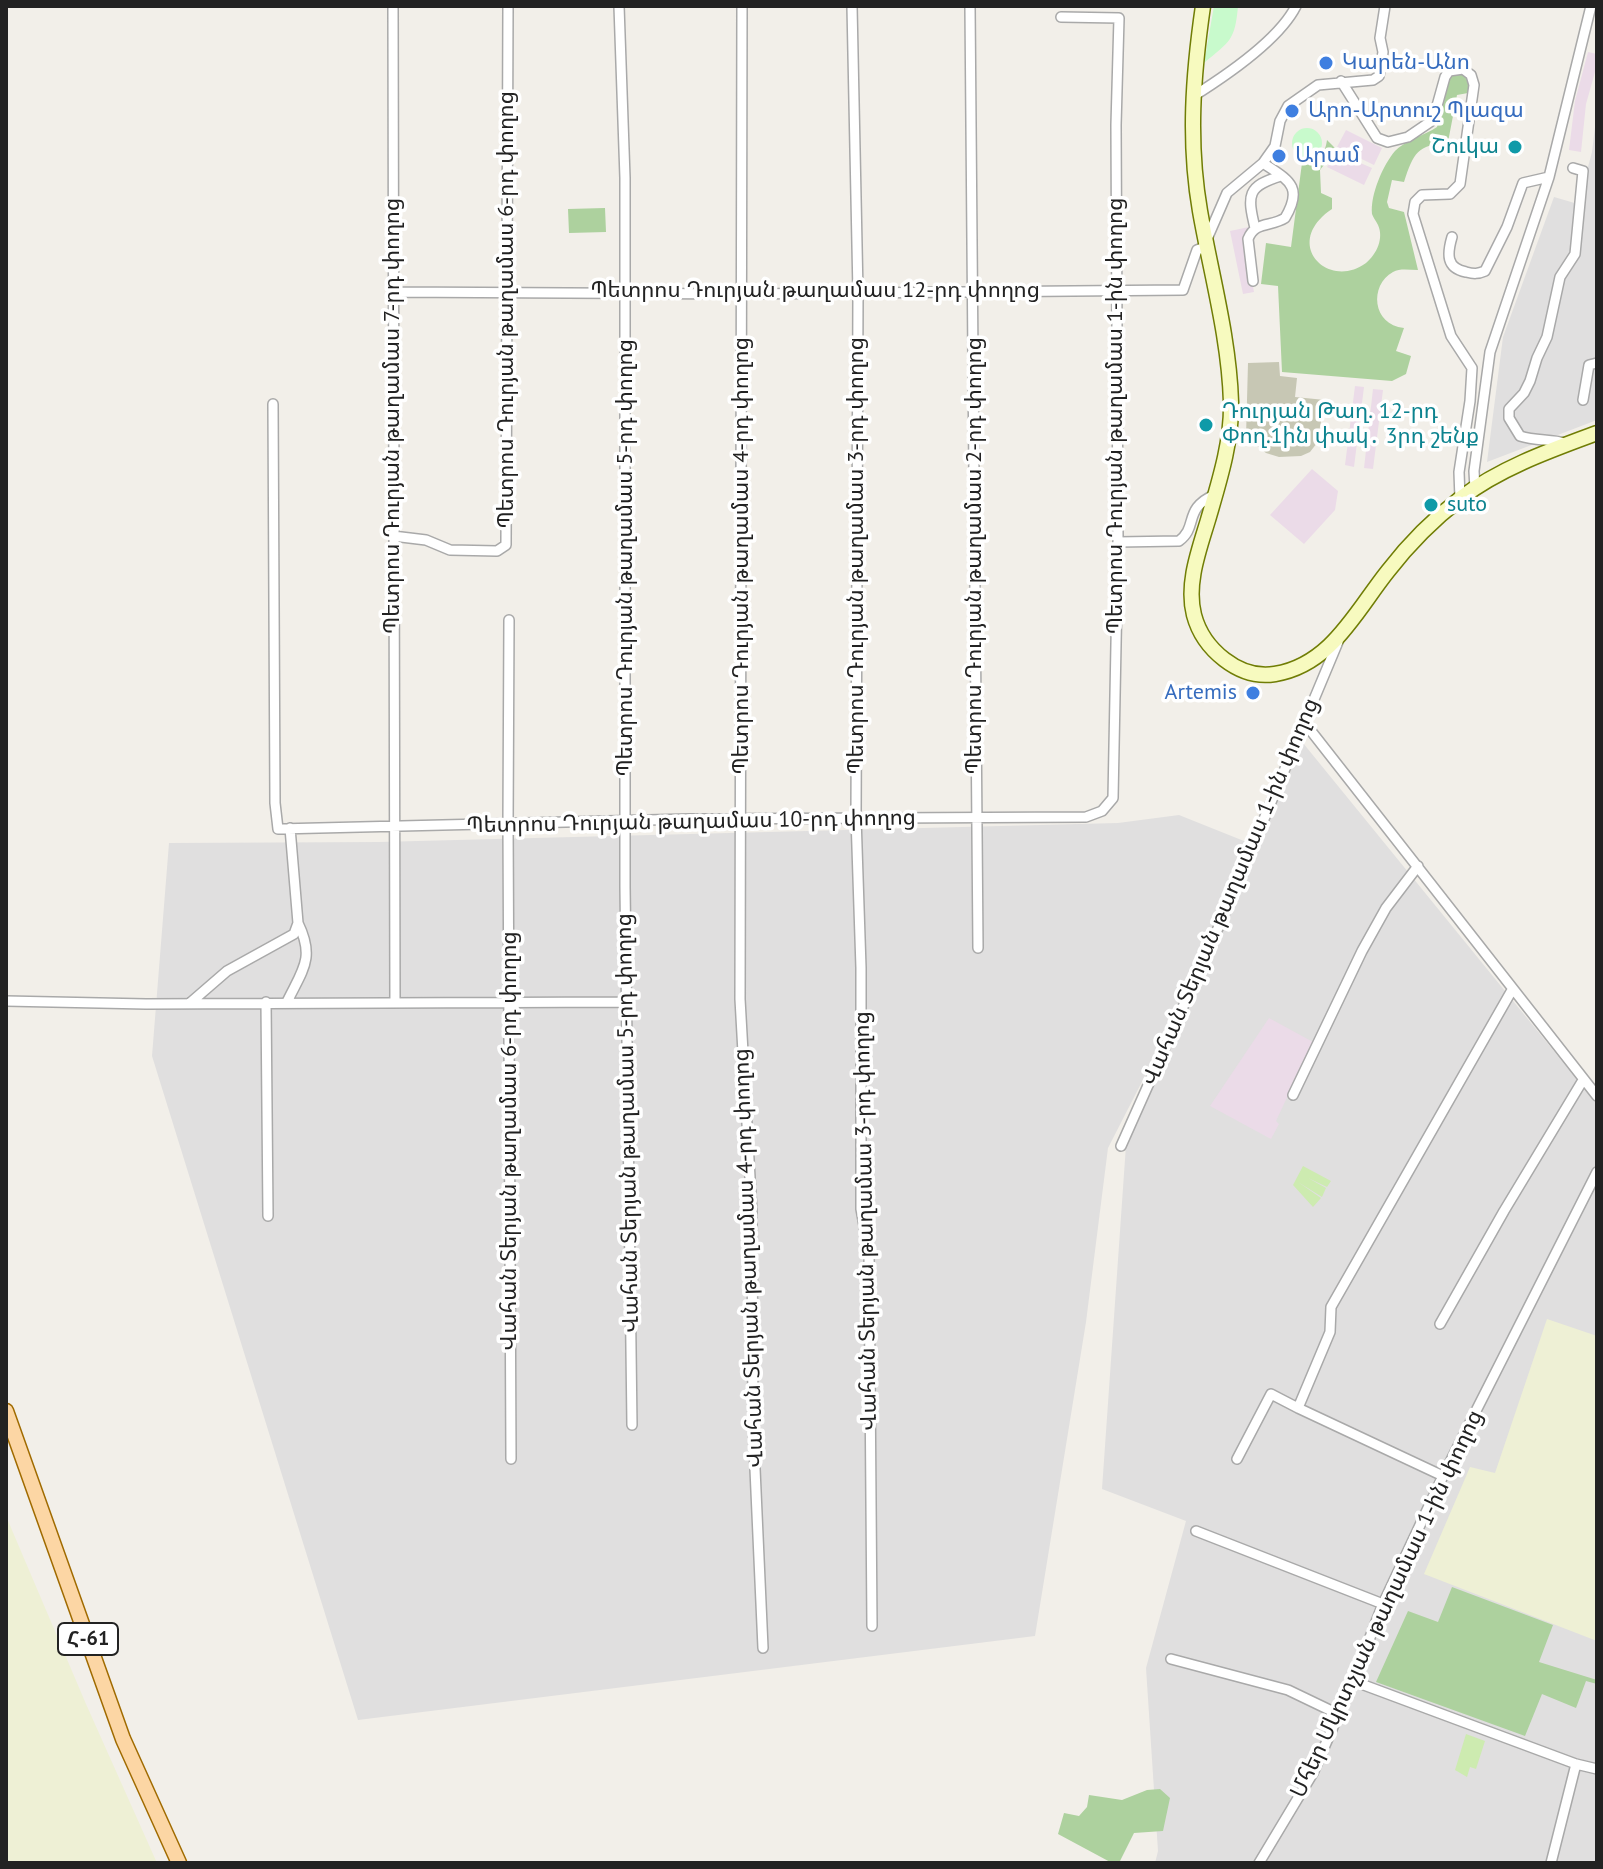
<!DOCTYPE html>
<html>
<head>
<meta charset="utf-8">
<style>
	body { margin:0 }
	#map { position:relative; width:1603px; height:1869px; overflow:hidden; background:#f2efe9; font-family:"PT Sans",sans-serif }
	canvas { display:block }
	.frame { position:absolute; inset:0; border:8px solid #222; pointer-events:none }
</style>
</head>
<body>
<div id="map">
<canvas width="1603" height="1869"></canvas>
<div class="frame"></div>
</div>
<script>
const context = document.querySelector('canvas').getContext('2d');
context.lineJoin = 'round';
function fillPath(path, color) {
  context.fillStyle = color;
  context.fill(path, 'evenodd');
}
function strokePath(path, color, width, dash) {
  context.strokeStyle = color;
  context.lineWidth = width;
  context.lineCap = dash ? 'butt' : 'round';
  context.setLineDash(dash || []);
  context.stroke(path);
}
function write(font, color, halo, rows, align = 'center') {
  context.font = font + ' "PT Sans","Noto Sans Armenian",sans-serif';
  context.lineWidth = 7;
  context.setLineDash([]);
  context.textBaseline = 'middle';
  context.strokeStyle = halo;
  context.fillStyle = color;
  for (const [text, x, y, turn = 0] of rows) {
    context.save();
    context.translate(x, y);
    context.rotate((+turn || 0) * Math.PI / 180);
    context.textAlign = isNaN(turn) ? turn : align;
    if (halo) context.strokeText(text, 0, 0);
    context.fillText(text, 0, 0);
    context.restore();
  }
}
const residential = new Path2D(`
	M1597 110V420L1487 462 1503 337 1554 197 1578 204 1592 152Z
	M1303 743 1597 1104V1863H1155L1158 1851 1146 1668 1186 1521 1102 1489 1126 1145Z
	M1179 815 1249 843 1150 1066 1108 1148 1086 1322 1035 1636 358 1720 152 1056 169 843 379 842 1118 823Z`);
const industrial = new Path2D(`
	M1588 52 1597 54V65L1586 104 1581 152 1569 150 1575 101Z
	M1346 130 1382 148 1374 165 1337 147Z
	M1337 153 1372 168 1364 185 1327 167Z
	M1249 227 1250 233 1243 235 1254 292 1243 294 1230 231Z
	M1355 386 1364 387 1354 467 1345 465Z
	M1373 389 1383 390 1373 469 1364 468Z
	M1312 469 1338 491 1335 510 1304 544 1270 515Z
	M1269 1018 1313 1042 1276 1121 1279 1124 1271 1139 1210 1106Z`);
const construction = new Path2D(`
	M1279 362 1280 376 1297 378 1295 397 1325 400 1317 443 1310 452 1301 456 1279 457 1266 453 1246 437 1248 363Z`);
const farmland = new Path2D(`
	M1547 1319 1597 1336V1641L1424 1574 1470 1467 1495 1473Z
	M6 1516 86 1704 157 1863H6Z`);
const grass = new Path2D(`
	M1303 1166 1331 1181 1327 1187 1308 1178 1326 1188 1322 1197 1298 1182 1321 1198 1313 1207 1293 1185Z
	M1466 1734 1485 1741 1476 1769 1470 1767 1467 1777 1455 1770Z`);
const forest = new Path2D(`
	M1460 73C1468 79 1471 83 1468 93L1457 95 1448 142C1417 146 1414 152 1404 182L1392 180 1387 202 1389 208 1404 212 1418 270C1409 270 1400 268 1393 272 1369 285 1372 325 1404 328L1396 351 1411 356 1406 374 1392 381 1282 372 1278 286 1261 284 1266 243 1291 247 1302 163C1317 165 1325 155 1327 140L1336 149 1320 170 1321 193 1332 198V209C1281 243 1328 291 1366 263 1377 254 1384 238 1378 225 1376 221 1373 217 1372 214 1370 195 1383 165 1395 151 1404 141 1425 135 1437 127L1450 76Z
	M605 208 606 232 569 233 568 209Z
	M1452 1587 1553 1625 1539 1662 1597 1680V1684L1586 1681 1576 1708 1542 1694 1525 1736 1376 1682 1408 1611 1438 1622Z
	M1160 1789 1170 1798 1163 1831 1134 1833 1119 1863H1112L1058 1834 1064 1813 1079 1816 1087 1807 1089 1795 1122 1800 1147 1790Z`);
const park = new Path2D(`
	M1214 6H1238C1235 41 1230 41 1204 63Z
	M1292 143a15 15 0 1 1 30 0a15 15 0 1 1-30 0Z`);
const minor = new Path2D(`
	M393 6 395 1001
	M619 6 625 178V887L632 1425
	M742 6 740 999 752 1213 753 1424 763 1648
	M852 6 858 293 856 817 861 968V1209L869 1253 872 1626
	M970 6 978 948
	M1341 81 1377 138 1388 142 1408 137 1430 122 1435 113 1445 77 1449 71 1463 69 1471 75 1474 85 1460 184 1450 194 1422 195 1415 202 1413 214 1451 336 1472 368 1470 401 1459 472 1460 499
	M1192 97C1224 77 1279 40 1296 6
	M1255 228C1247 195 1247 186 1281 176
	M1452 237C1447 254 1446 268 1466 272 1474 274 1478 274 1485 271L1507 227 1523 183 1549 177
	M1207 239 1227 193 1263 163 1275 146 1280 121 1288 106 1318 85 1373 80 1379 76 1383 52 1380 38 1385 6
	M1253 281 1248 239C1255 221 1271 227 1285 218 1304 186 1288 180 1263 163
	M392 292 742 294 1183 290 1197 250 1208 246
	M1583 400 1589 365 1597 363
	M273 404 275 803 278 829 689 819 1086 817 1102 811 1113 798 1118 542 1116 125 1119 18 1061 17
	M1565 443C1550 439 1535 441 1520 436L1509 418V409L1524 393 1530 381 1537 358 1547 337 1560 277 1575 254 1583 171 1573 168
	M1475 489 1474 471 1490 352 1549 177 1591 6
	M393 536 426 540 450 550 497 551 506 545 508 6
	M1118 542 1179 541C1199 526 1182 509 1216 494
	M509 620 508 823 511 1459
	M1304 722 1597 1096
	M6 1001 146 1004 627 1002
	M266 1002 268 1216
	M287 1002C303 969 315 958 298 923
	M190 1003 227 971 294 934 298 923 290 828
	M1293 1095 1362 951 1386 908 1418 866
	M1121 1146 1223 917 1338 642
	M1440 1324 1504 1211 1583 1080
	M1298 1408 1443 1476
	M1237 1459 1271 1394 1298 1408 1330 1332 1331 1307 1512 990
	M1196 1531 1383 1604
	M1171 1659 1288 1690 1338 1714
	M1353 1681 1576 1764 1597 1769
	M1259 1863 1313 1773 1353 1681 1383 1604 1443 1476 1597 1172
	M1551 1863 1576 1764`);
const secondary = new Path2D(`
	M1203 6C1193 75 1188 142 1200 211 1211 274 1229 337 1231 402 1232 442 1219 482 1208 520 1199 550 1186 584 1194 615 1203 649 1239 680 1275 674 1331 665 1356 611 1388 571 1408 545 1435 518 1461 498 1500 468 1551 450 1597 433`);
const primary = new Path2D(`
	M6 1411 123 1739 179 1863`);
const markers = [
	[1326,63,8,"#3f7fe0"],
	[1292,111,8,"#3f7fe0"],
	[1515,147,8,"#0f9aa8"],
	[1279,156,8,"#3f7fe0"],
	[1206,425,8,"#0f9aa8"],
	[1431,505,8,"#0f9aa8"],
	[1253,693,8,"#3f7fe0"]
];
const shields = [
	[88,1639,60]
];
const shieldNames = [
	["Հ-61",88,1639]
];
const shopNames = [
	["Կարեն-Անո",1342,63],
	["Արո-Արտուշ Պլազա",1308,111],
	["Արամ",1295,156],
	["Artemis",1237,693,"right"]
];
const cultureNames = [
	["Շուկա",1499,147,"right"],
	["Դուրյան Թաղ. 12-րդ",1222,412],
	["Փող.1ին փակ․ 3րդ շենք",1222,437],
	["suto",1447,505]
];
const streetNames = [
	["Պետրոս Դուրյան թաղամաս 12-րդ փողոց",815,291],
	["Պետրոս Դուրյան թաղամաս 6-րդ փողոց",507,310,-90],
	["Պետրոս Դուրյան թաղամաս 7-րդ փողոց",393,416,-90],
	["Պետրոս Դուրյան թաղամաս 1-ին փողոց",1116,416,-90],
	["Պետրոս Դուրյան թաղամաս 4-րդ փողոց",742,556,-90],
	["Պետրոս Դուրյան թաղամաս 3-րդ փողոց",857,556,-90],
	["Պետրոս Դուրյան թաղամաս 2-րդ փողոց",975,556,-90],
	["Պետրոս Դուրյան թաղամաս 5-րդ փողոց",626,558,-90],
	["Պետրոս Դուրյան թաղամաս 10-րդ փողոց",691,822,-1],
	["Վահան Տերյան թաղամաս 1-ին փողոց",1231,892,-67],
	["Վահան Տերյան թաղամաս 5-րդ փողոց",628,1123,-91],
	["Վահան Տերյան թաղամաս 6-րդ փողոց",510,1141,-90],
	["Վահան Տերյան թաղամաս 3-րդ փողոց",866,1221,-91],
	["Վահան Տերյան թաղամաս 4-րդ փողոց",749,1258,-92],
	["Մհեր Մկրտչյան թաղամաս 1-ին փողոց",1387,1604,-65]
];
fillPath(residential, '#e0dfdf');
fillPath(industrial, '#ebdbe8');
fillPath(construction, '#c7c7b4');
fillPath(farmland, '#eef0d5');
fillPath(grass, '#cdebb0');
fillPath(forest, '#add19e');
fillPath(park, '#c8facc');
strokePath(minor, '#a9a9a9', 12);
strokePath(secondary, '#707d05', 17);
strokePath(primary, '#a06b00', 17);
strokePath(minor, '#fff', 9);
strokePath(secondary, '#f7fabf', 14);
strokePath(primary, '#fcd6a4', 14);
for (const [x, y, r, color] of markers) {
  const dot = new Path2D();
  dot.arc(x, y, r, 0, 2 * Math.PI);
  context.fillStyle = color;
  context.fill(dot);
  strokePath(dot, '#fff', 3);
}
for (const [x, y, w] of shields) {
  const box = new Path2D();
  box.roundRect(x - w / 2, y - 16, w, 32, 6);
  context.fillStyle = '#fff';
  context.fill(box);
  strokePath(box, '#222', 2);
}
write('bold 20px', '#222', null, shieldNames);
write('22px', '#366cbe', '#fff', shopNames, 'left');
write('22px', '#0d838f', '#fff', cultureNames, 'left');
write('22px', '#222', '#fff', streetNames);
</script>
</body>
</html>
